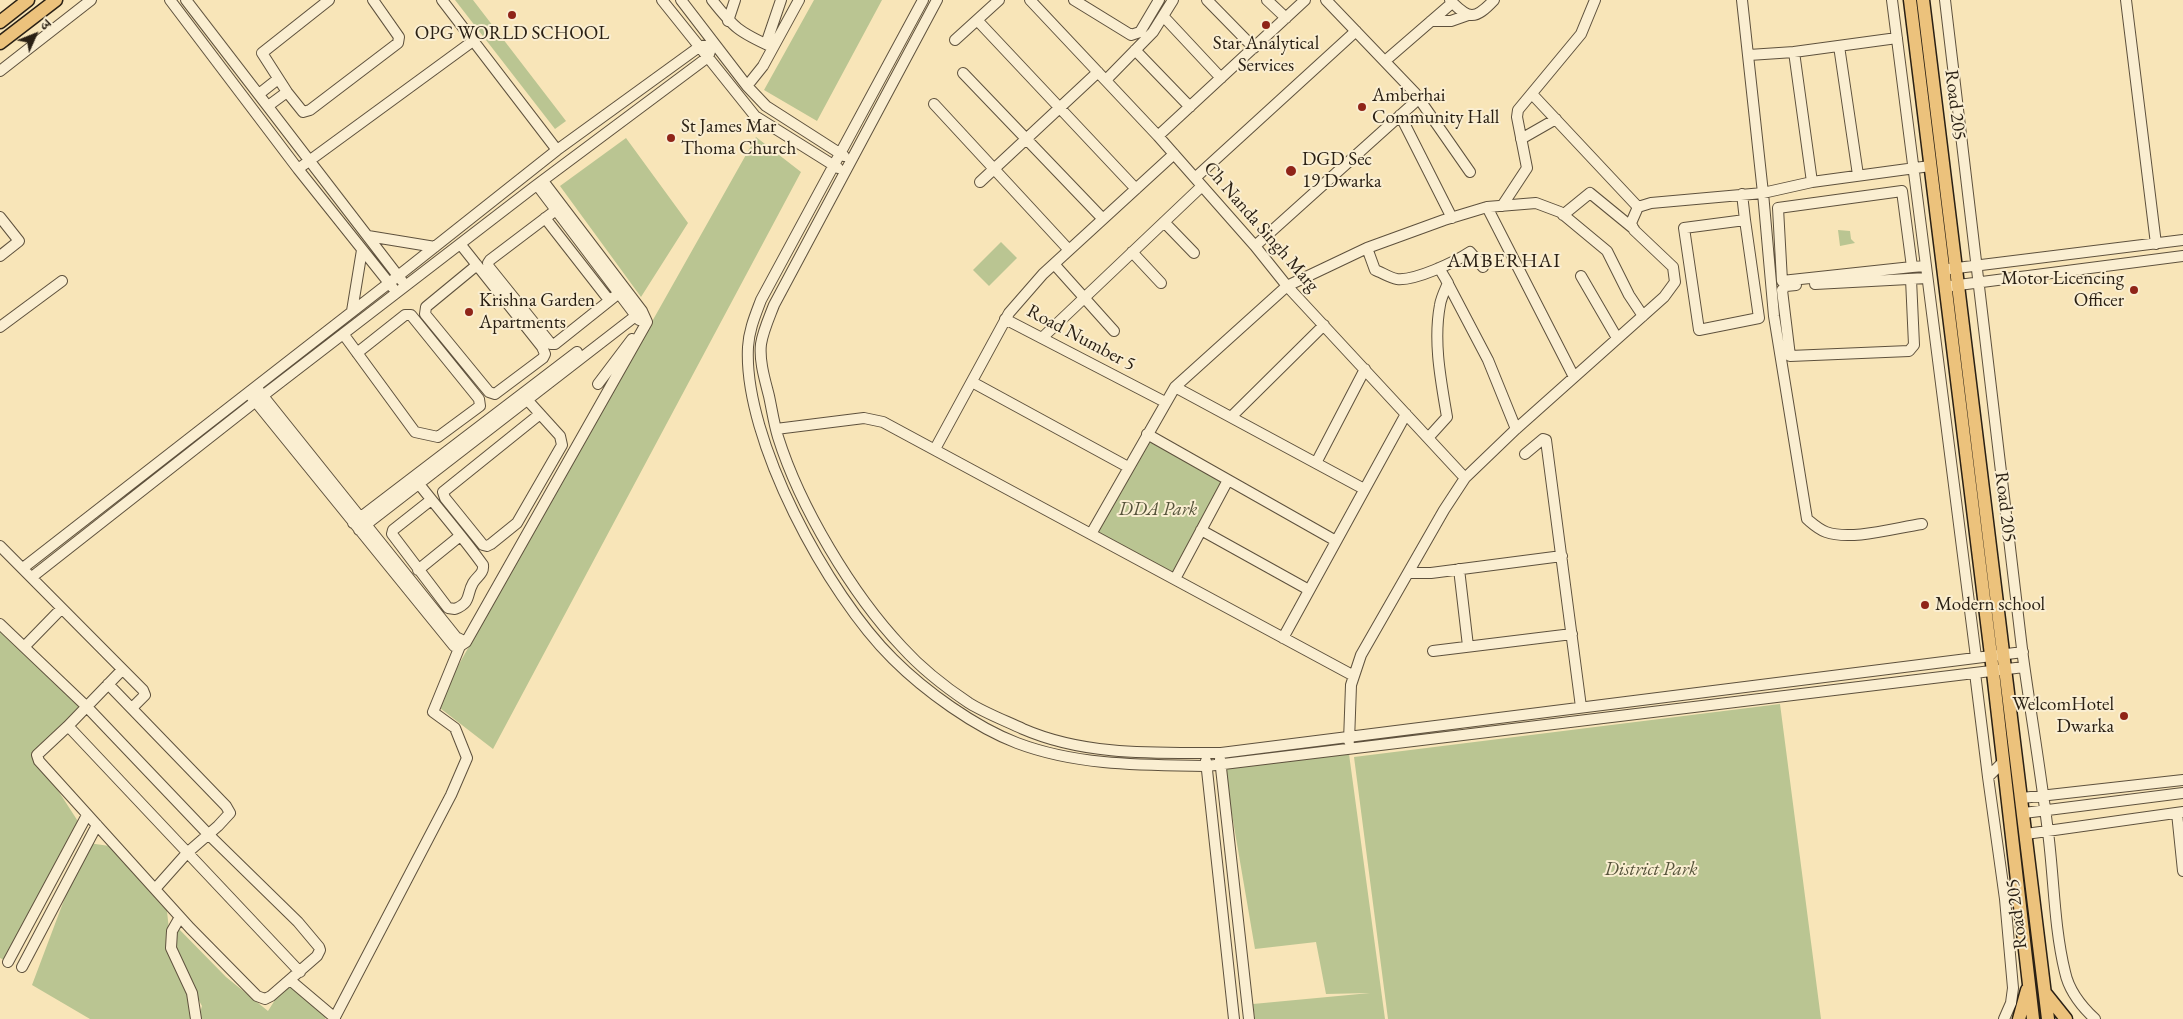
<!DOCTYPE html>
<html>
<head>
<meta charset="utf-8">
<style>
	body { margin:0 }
	#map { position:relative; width:2183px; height:1019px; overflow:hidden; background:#f8e5b8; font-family:"EB Garamond","Noto Serif Devanagari",serif }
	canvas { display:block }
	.north { position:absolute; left:10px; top:10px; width:50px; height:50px; -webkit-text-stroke:4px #faeed1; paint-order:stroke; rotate:46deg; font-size:14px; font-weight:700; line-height:20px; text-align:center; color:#2a2014 }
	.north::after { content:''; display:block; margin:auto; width:18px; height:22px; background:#2a2014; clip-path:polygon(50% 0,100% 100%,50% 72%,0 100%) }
</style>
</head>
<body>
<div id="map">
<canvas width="2183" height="1019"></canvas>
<div class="north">उ</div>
</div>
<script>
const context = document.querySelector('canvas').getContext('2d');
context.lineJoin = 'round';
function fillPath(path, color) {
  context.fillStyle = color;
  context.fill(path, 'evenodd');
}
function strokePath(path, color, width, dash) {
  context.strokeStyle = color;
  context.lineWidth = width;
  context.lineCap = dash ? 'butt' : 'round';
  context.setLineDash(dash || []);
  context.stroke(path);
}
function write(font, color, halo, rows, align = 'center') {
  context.font = font + ' "EB Garamond",serif';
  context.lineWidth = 4;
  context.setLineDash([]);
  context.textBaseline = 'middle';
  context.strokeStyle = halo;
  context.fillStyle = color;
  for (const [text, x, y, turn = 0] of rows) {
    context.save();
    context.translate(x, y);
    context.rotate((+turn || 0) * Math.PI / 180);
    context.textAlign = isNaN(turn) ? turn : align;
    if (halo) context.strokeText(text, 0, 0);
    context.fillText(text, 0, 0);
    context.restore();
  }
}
const green = new Path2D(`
	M455 0H473L566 121 555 129Z
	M814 0H882L817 121 764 90Z
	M756 137 801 172 493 749 436 705Z
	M626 138 688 223 641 297 560 186Z
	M1838 230 1850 231 1851 239 1855 243 1840 246Z
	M1001 242 1017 258 989 286 973 270Z
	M1146 435 1224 480 1177 574 1094 532Z
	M0 627 87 707 39 761 81 826 8 962 0 958Z
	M1780 704 1821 1019H1388L1354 757Z
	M1349 754 1385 1019H1255L1253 1004 1370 993 1326 994 1316 942 1255 949 1224 768Z
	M88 843 117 847 166 902 171 948 196 1013 195 1019H90L32 985 81 855Z
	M175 925 226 977 268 1011 285 984 329 1013 325 1019H198L202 1006 177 961Z`);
const minor = new Path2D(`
	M170 0 298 169 393 288
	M186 0 402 281
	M329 0 262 53 287 92 303 112 310 110 398 43 399 37 373 0
	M442 0 557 150
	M662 0 755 116 838 168
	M681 0 747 86 766 106 844 156
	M712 0C734 28 739 32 772 47
	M923 0 761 300C755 316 749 330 748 347 743 439 828 595 893 659 925 691 975 727 1017 743 1078 766 1143 765 1207 766L2024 667
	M937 0 774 305C769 318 763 331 761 344 759 361 765 380 769 396 772 410 774 424 778 437 800 507 852 594 902 647 921 668 945 687 969 703 985 713 1006 721 1023 729 1085 756 1155 753 1221 753L2023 652
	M1030 0 1158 136 1255 246 1287 286 1465 478
	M1074 0 1131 35 1140 32 1159 0
	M1207 0 1254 48
	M1267 0 1286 18
	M1326 0 1415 93 1470 172
	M1450 0C1469 20 1475 20 1494 0
	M1742 0 1763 193 1774 316 1807 519C1813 524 1818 529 1826 532 1851 541 1895 528 1922 524
	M1892 0 1976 657
	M1945 0C1970 219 1995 438 2023 657 2031 715 2041 774 2048 832 2054 878 2054 927 2065 972 2069 991 2081 1006 2095 1019
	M2126 0 2156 244
	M1164 17 1221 78
	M977 20 1136 189
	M728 21 735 0
	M1431 21H1451L1468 15
	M955 40 999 0
	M766 44 781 0
	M1839 46 1858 175
	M1135 50 1190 107
	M1794 52 1812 182
	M1749 55 1794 52 1897 38
	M1385 61 1452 3
	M0 71 91 0
	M963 73 1103 219
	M1106 80 1153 32 1173 0
	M747 86 763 66 799 0
	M259 94 278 79
	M1532 94 1638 207
	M934 104 1069 250
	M268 106 287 92
	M1400 115 1452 218
	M1158 136 1305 0
	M1521 139 1556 119
	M298 169 473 41
	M1195 178 1356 31
	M980 182 1098 72
	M537 185 639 320
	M1742 194 1745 220 1684 228 1699 330 1759 318 1745 220
	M1502 206 1527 168 1517 117 1518 110 1581 34 1595 0
	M1487 207 1574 377
	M556 210 490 260 488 263 489 267 551 344H555L619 293
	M1563 215 1590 193 1634 229
	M0 217 19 241 0 256
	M545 218 609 300
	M1164 222 1194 253
	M368 236 435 247
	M461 245 542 347 545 354 543 358 495 394 489 392 425 314 426 307 477 265
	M1255 246 1414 103 1417 97 1415 93
	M1367 248 1375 270C1381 272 1390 278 1397 279 1415 281 1455 262 1470 252L1483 267
	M1132 252 1161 283
	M1054 264 1114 331
	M1912 267 1782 281 1778 208 1902 191 1912 267 1925 266
	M1949 269 2183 240
	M1581 276 1617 338
	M1446 280 1488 360 1516 429
	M1815 284 1927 278
	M1796 285 1786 286 1782 290 1790 356 1909 351 1914 345 1911 279
	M1951 286 2183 256
	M352 311 362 250
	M1005 319 1165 402
	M0 327 62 281
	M344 335 415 432 438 437 480 406 479 399 411 315H405L357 353
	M1043 337 1202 186
	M972 382 1128 467
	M598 384 632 339
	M1175 387 1364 489
	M259 391 456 637 466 642
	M251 396 454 646H460L466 642 647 322 642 311 543 181
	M527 400 531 404 560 436 562 445 517 523 491 544 487 546 483 545 445 498 443 492 540 414
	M1231 417 1324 325
	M776 429 864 418 883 422 1354 676
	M1147 434 1336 541
	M1428 438 1447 417C1441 381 1433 342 1440 305 1441 298 1445 290 1448 283L1439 268
	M935 449 1009 313 1043 274 1174 154
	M1525 454 1543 439 1546 440 1581 707
	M1316 463 1365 369
	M419 484C440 511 463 537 483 565 484 574 477 576 473 583 466 595 472 602 455 609L448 608 392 534 393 530 431 500
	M353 523 577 352
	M359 530 642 311
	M1201 530 1309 590
	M1091 534 1175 387 1287 286 1367 248 1444 220 1487 207 1536 203 1560 212 1607 251 1629 295 1643 316
	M0 546 143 690 145 695 132 708
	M23 568 398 276 557 150 699 47 713 43 708 57 534 187 256 401 32 577
	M1459 569 1468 646
	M418 570 460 536
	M1408 573H1431L1562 556
	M1175 579 1228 480
	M0 624 87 707 209 835 298 922 319 947 320 950 317 956 271 996 265 999 257 996 190 928 39 761 37 755 68 726
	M1283 638 1406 414
	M24 647 61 609
	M1433 651 1572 634
	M122 670 68 726 300 972
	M1975 673 1988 777
	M108 684 226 806 230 813 218 826 187 853 155 889
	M1349 741 1351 685 1361 655 1444 510 1465 478 1516 429 1664 297 1675 282 1673 267 1634 230 1631 223 1638 207 1651 203 1763 193 1812 182 1930 166
	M1220 759 1249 1019
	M1206 761 1234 1019
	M2003 762 1988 777 2005 899 2013 988 2011 1003 2004 1019
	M2022 798 2183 780
	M2024 813 2183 793
	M2177 813 2183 871
	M2026 834 2183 812
	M180 917 172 931 171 948 192 993 196 1019
	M8 962 87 815
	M22 967 97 825
	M290 980 335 1018
	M334 1019 451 795 467 758 455 728 433 712 460 646`);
const major = new Path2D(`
	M1910 0 1991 655 2033 1019
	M1923 0 2048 1019
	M0 22 28 0
	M0 43 56 0
	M2046 994 2066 1019
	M2019 1019 2027 990`);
const markers = [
	[512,15,5,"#8f2418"],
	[1266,25,5,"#8f2418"],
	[1362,107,5,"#8f2418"],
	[671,138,5,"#8f2418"],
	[1291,171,6,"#8f2418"],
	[2134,290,5,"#8f2418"],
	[469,312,5,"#8f2418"],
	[1925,605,5,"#8f2418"],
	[2124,716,5,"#8f2418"]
];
const poiNames = [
	["OPG WORLD SCHOOL",512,34,"center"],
	["Star Analytical",1266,44,"center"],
	["Services",1266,66,"center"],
	["Amberhai",1372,96],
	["Community Hall",1372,118],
	["St James Mar",681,127],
	["Thoma Church",681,149],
	["DGD Sec",1302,160],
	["19 Dwarka",1302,182],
	["Motor Licencing",2124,279,"right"],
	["Officer",2124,301,"right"],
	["Krishna Garden",479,301],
	["Apartments",479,323],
	["Modern school",1935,605],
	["WelcomHotel",2114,705,"right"],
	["Dwarka",2114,727,"right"]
];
const streetNames = [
	["Road 205",1955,105,83],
	["Ch Nanda Singh Marg",1261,227,49],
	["Road Number 5",1081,338,28],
	["Road 205",2005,507,83],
	["Road 205",2017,914,-97]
];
const parkNames = [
	["DDA Park",1158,510],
	["District Park",1651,870]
];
const neighbourhoodNames = [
	["AMBERHAI",1504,262]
];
fillPath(green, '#bac592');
strokePath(minor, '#5e513d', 12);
strokePath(major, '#2a2014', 15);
strokePath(minor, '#faeed1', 10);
strokePath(major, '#ecc27c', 12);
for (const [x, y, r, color] of markers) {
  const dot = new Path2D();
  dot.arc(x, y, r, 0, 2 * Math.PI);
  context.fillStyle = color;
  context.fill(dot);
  strokePath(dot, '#faeed1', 2);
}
write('19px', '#2a2014', '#faeed1', poiNames, 'left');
write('19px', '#2a2014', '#faeed1', streetNames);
write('italic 19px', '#55523a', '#faeed1', parkNames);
context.letterSpacing = '1px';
write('20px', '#2a2014', '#faeed1', neighbourhoodNames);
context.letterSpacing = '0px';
</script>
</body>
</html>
